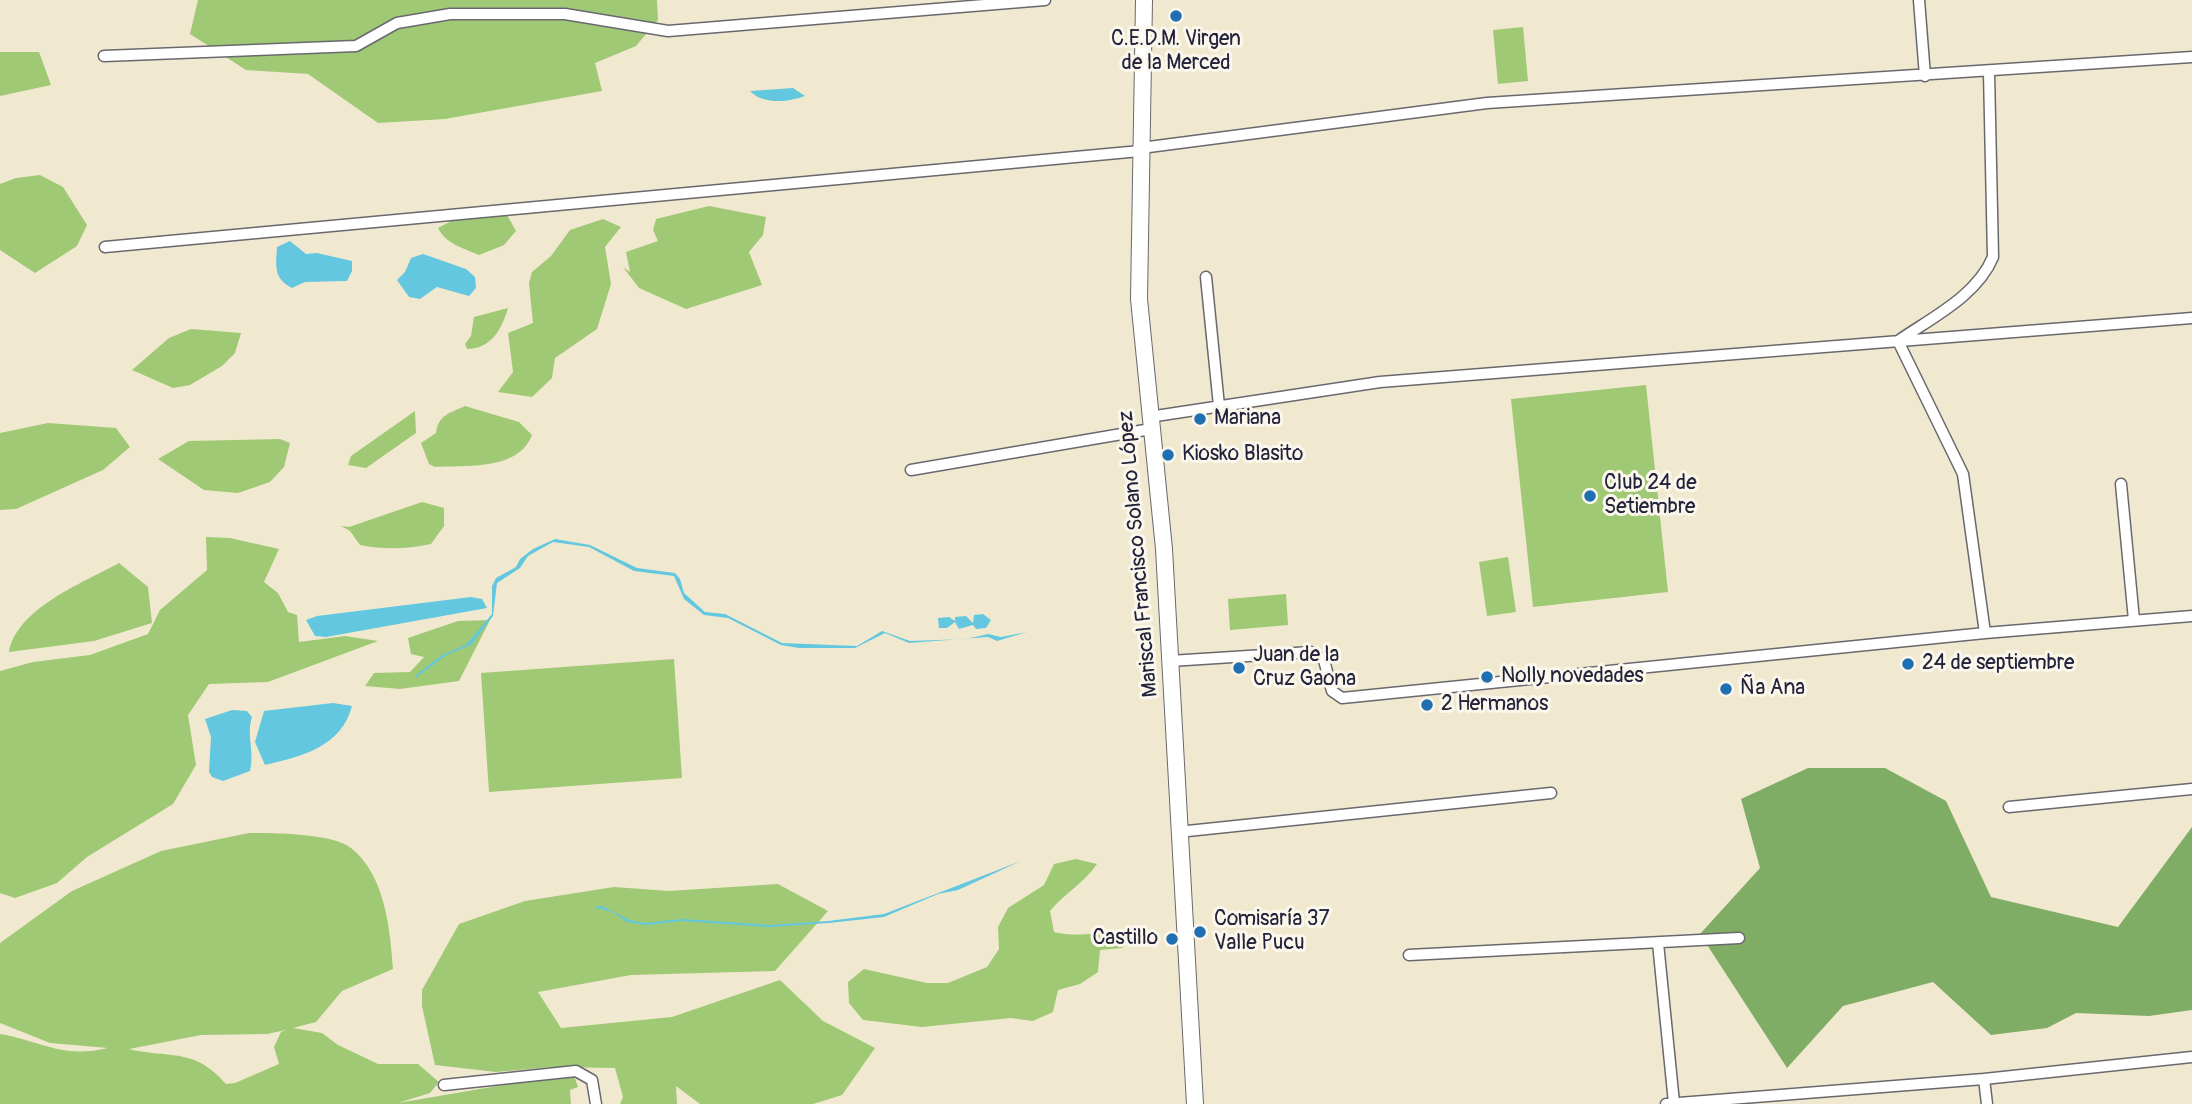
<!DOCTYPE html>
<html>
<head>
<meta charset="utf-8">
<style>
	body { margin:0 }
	canvas { display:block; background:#f1e9cf }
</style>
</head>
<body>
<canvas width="2192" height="1104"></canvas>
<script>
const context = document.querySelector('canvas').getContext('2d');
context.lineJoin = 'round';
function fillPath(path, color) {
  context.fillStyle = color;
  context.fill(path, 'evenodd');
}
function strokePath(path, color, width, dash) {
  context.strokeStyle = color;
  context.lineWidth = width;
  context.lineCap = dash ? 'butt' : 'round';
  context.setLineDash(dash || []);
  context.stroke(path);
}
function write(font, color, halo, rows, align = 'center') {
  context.font = font + ' Pangolin,sans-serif';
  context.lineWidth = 6;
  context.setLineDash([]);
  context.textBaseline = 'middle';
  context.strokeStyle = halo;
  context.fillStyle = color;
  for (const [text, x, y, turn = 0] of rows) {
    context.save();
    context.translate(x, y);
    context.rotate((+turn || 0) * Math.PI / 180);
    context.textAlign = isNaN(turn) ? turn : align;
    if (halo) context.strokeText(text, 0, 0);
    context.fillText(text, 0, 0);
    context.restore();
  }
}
const green = new Path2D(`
	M198 0H657L658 20 636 46 595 63 602 91 445 119 378 123 308 74 246 70 190 34Z
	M1523 27 1528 81 1498 84 1493 30Z
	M0 52H39L51 85 0 96Z
	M40 175 63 187 87 225 77 246 35 273 0 250V184L16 178Z
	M709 206 766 217 763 235 749 252 762 285 686 309 639 288 623 267 630 272 626 252 658 241 653 230 656 219Z
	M496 213 507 215 516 231 504 245 479 255C463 248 446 244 438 228L451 221Z
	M603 219 621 227 605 247 611 284 597 329 555 358 552 378 532 397 498 392 513 372 508 333 533 323 529 283 532 272 551 256 570 230Z
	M508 308C502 329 491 349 467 349L465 344 471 336 474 317Z
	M191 329 241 333 235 353 222 366 190 385 173 388 132 370 169 338Z
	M1646 385 1668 592 1533 607 1511 399Z
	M465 406 519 422 532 435C518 471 467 465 435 467L429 464 421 443 436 433C438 415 450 413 465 406Z
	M415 411 416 433 366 468 348 465 351 456Z
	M48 423 116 428 130 447 103 470 16 509 0 510V433Z
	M280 439 290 443 284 467 270 482 238 493 204 490 158 459 189 441Z
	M422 502 444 508V526L431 544C408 549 384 550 360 545L350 531 341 526 349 527Z
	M206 537 230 538 279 549 264 582 278 593 288 612 297 615 299 642 345 636 378 641 268 682 209 684 188 715 196 765 173 804 87 857 57 883 15 898 0 893V671L33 662 90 655 148 634 160 610 207 570Z
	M1508 557 1516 612 1487 616 1479 562Z
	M119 563 148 587 152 623 94 641 9 652C17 608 83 583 119 563Z
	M1286 594 1288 625 1230 630 1228 599Z
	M490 620 459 681 400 689 365 686 374 673 410 672 424 657 411 654 408 638 458 621Z
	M674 659 682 778 489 792 481 673Z
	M249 833C273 833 332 833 351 848 385 875 390 928 393 969L342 991 316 1022 293 1028 322 1033 338 1045 378 1064H418L439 1082 430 1093 398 1103 573 1073 578 1087 570 1090 571 1104H0V1034C42 1041 61 1059 108 1048L50 1043 0 1023V943L72 891 161 851ZM286 1030 281 1032 274 1047 279 1064 235 1083 226 1084C194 1047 171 1059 129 1049L201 1035 267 1034Z
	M1076 859 1097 864C1084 883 1065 893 1050 911L1054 932C1087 940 1105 926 1139 934L1122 948 1100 950 1098 972 1080 984 1058 990 1053 1012 1033 1021 1011 1018 922 1027 863 1020 849 1003 848 982 864 969 927 983H948L987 967 999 949 998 927 1008 908 1044 885 1054 864Z
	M778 884 828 911 775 971 631 975 538 992 561 1028 672 1017 780 980 823 1021 875 1048 842 1095 813 1104H700L676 1086 677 1104H620L623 1097 615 1068 552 1067 496 1072 435 1065 422 1006V990L459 924 525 901 614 887 669 891Z`);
const forest = new Path2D(`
	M1808 768H1885L1946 801 1991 897 2118 927 2192 827V1010L2149 1016 2076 1013 2047 1028 1991 1035 1933 982 1843 1006 1787 1068 1700 934 1760 868 1741 799Z`);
const water = new Path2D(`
	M793 88 805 96C789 102 763 105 750 91Z
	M290 241 306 254 317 253 352 261V271L347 281 305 282 292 288C273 278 276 266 277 247Z
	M423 254 466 269 475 277 476 288 469 296 437 287 420 299 409 297 397 280 405 272 411 258Z
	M555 539 590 545 637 568 675 573 680 579 684 593 705 612 725 614 782 643 857 646 882 631 910 641 966 639 988 634 1001 637 1027 632 997 641 988 637 909 643 885 633 855 648H799L781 645 728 618 704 615 684 599 674 576 634 571 589 547 553 542 528 556 520 568 497 583 493 616 471 645 446 655 417 677 415 676 442 655 466 645 492 614V586L496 578 516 567 520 559 533 549Z
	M471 597 482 599 487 608 326 637 315 636 306 620 317 616Z
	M983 614 991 620 986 628 976 629 973 625 959 629 955 622 947 628H939L938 618 949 617 955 621V617L966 616 973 623 974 615Z
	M333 703 352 706C341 747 303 756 265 765L255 742 264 711Z
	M232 710 247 711 252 717C246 735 255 752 250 771L223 781 212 777 209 772 211 737 205 719Z
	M1021 861 958 890 938 894 884 917 829 923 769 927 681 921 646 925 627 922 612 912 594 907 602 906 629 920 645 923 682 919 770 925 828 921 884 914Z`);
const minor = new Path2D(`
	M1919 0 1925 76
	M104 56 356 46 397 23 450 14H565L668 31 1045 0
	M1141 148 1487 103 2192 57
	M105 247 1140 151
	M1206 277 1219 406
	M1149 417 1380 382 2192 318
	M911 470 1151 429
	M2121 484 2134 620
	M1985 633 1963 474 1898 341C1931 318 1977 296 1993 257L1989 72
	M1170 661 1311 652 1324 660 1332 691 1342 698 1985 633 2192 616
	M2009 807 2192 789
	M1178 832 1551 793
	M1658 943 1674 1103
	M1409 955 1739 938
	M1984 1079 1987 1104
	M444 1085 576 1071 592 1080 596 1104
	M1666 1104 1984 1079 2192 1057`);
const secondary = new Path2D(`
	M1144 0 1139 299 1164 549 1195 1104`);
const markers = [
	[1176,16,7,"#1f6fb2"],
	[1200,419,7,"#1f6fb2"],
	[1168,455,7,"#1f6fb2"],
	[1590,496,7,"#1f6fb2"],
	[1908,664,7,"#1f6fb2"],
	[1239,668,7,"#1f6fb2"],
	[1487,677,7,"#1f6fb2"],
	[1726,689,7,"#1f6fb2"],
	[1427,705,7,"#1f6fb2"],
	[1200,932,7,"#1f6fb2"],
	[1172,939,7,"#1f6fb2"]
];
const poiNames = [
	["C.E.D.M. Virgen",1176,40,"center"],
	["de la Merced",1176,64,"center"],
	["Mariana",1214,419],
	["Kiosko Blasito",1182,455],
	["Club 24 de",1604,484],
	["Setiembre",1604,508],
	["Juan de la",1253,656],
	["Cruz Gaona",1253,680],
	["24 de septiembre",1922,664],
	["Nolly novedades",1501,677],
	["Ña Ana",1740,689],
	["2 Hermanos",1441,705],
	["Comisaría 37",1214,920],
	["Valle Pucu",1214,944],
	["Castillo",1158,939,"right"]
];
const streetNames = [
	["Mariscal Francisco Solano López",1139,554,-95]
];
fillPath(green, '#a0c975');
fillPath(forest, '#80ad66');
fillPath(water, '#63c7e0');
strokePath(minor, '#6a686f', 13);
strokePath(secondary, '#6a686f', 18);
strokePath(minor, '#fff', 10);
strokePath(secondary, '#fff', 16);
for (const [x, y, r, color] of markers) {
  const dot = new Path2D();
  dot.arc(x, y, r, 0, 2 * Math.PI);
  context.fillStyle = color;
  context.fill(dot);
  strokePath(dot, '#fbf7ec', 2.5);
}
write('21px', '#22223b', '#fbf7ec', poiNames, 'left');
write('21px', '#22223b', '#fbf7ec', streetNames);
</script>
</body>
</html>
